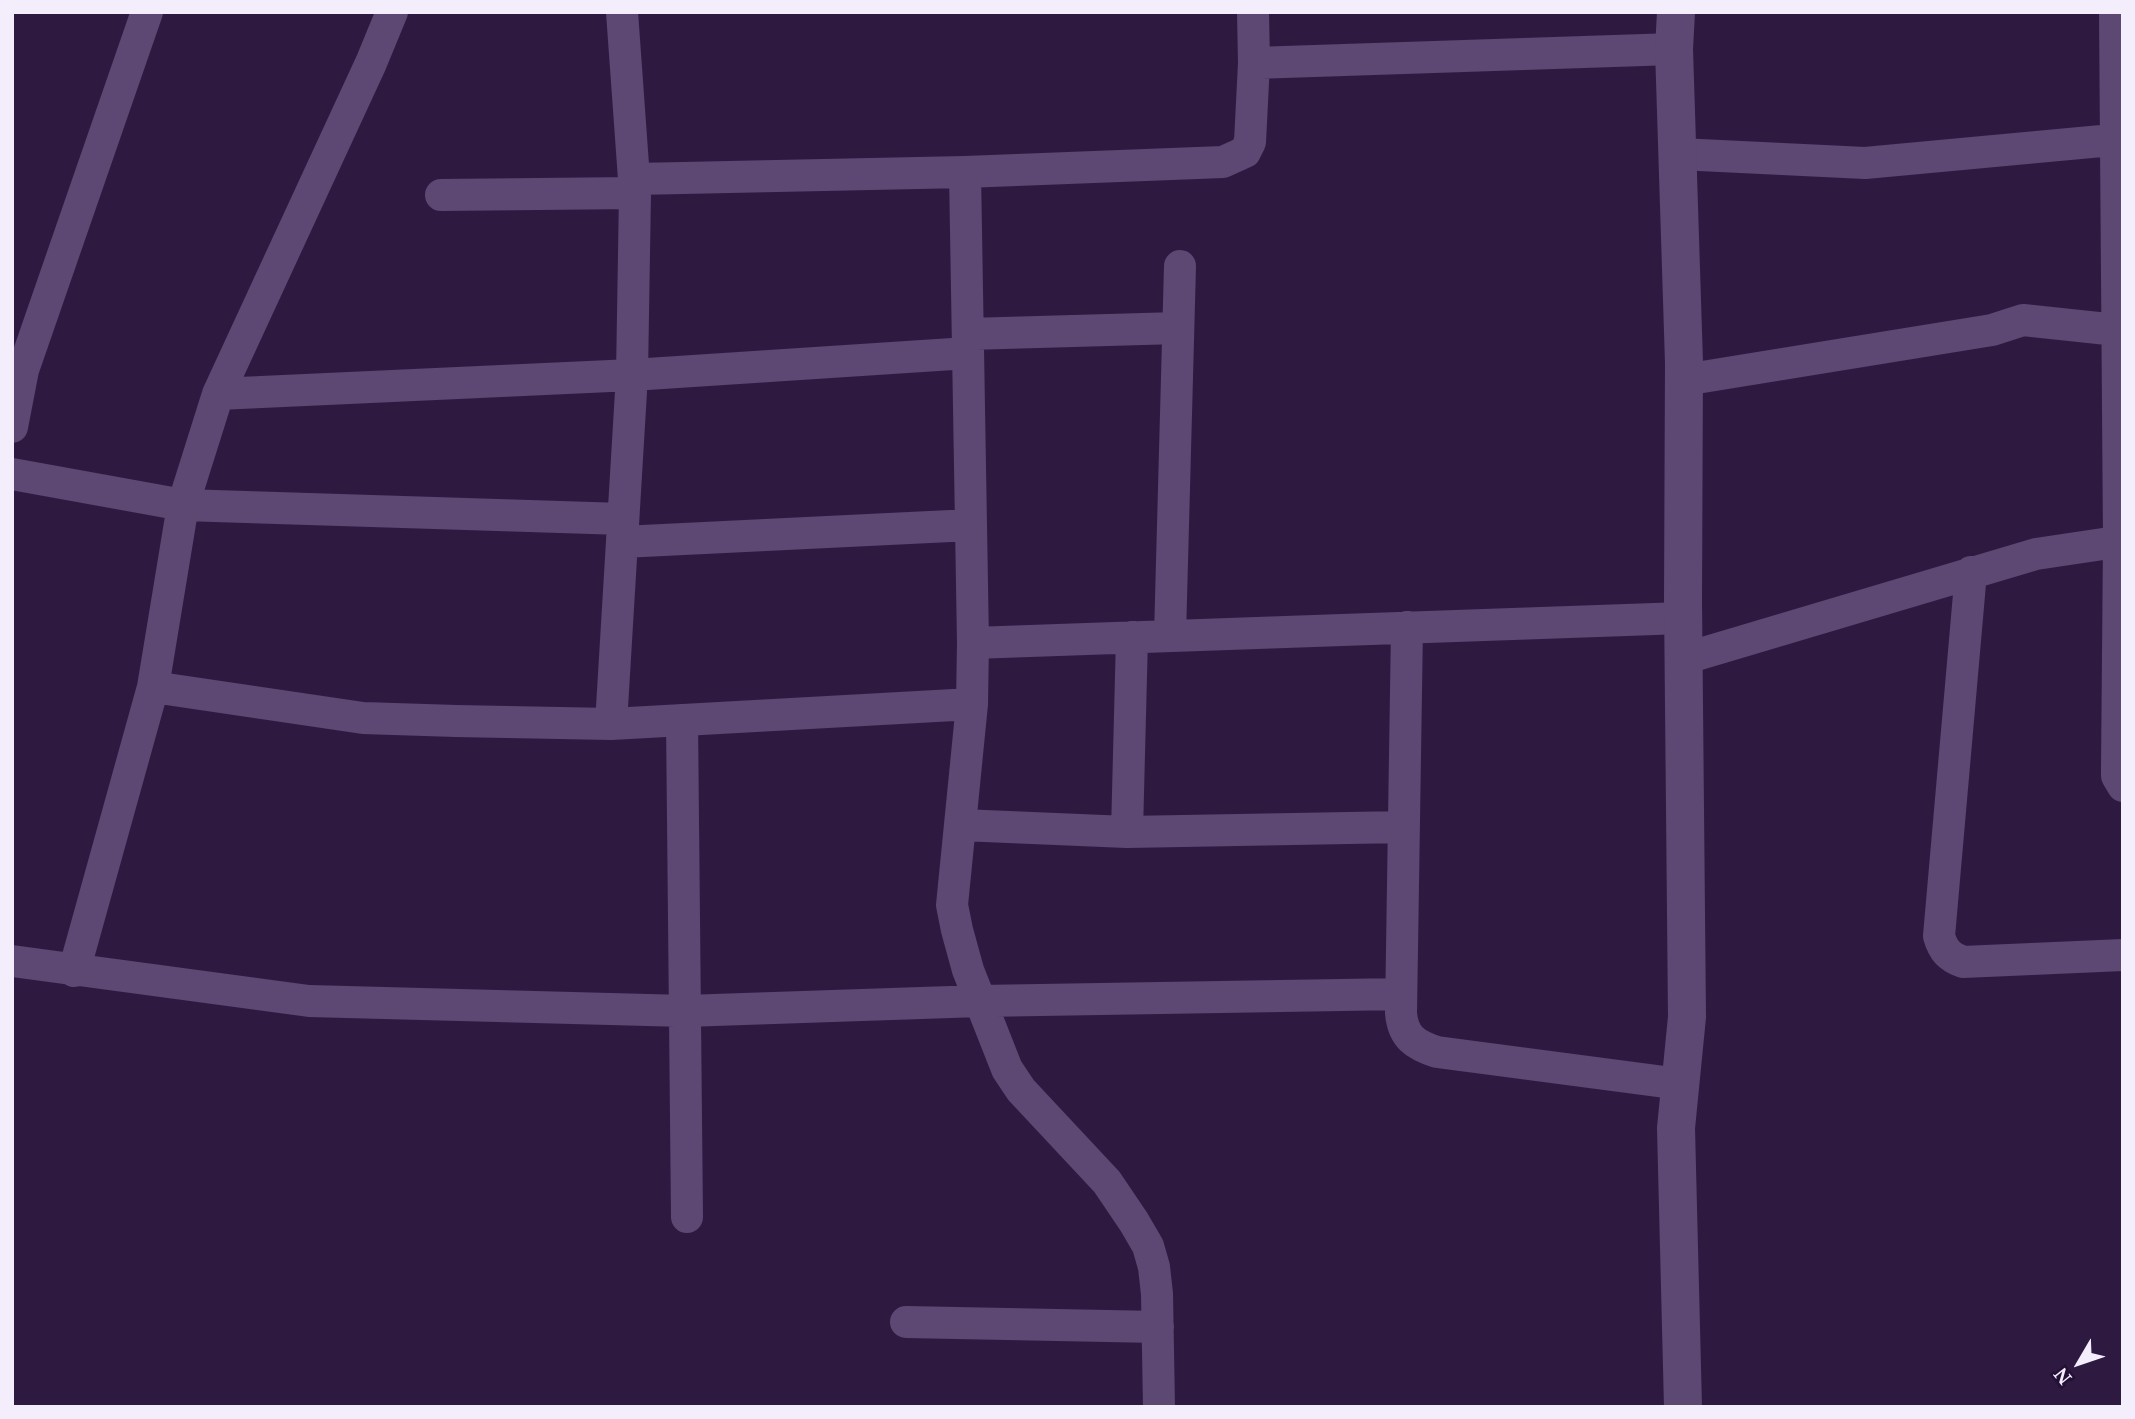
<!DOCTYPE html>
<html>
<head>
<meta charset="utf-8">
<style>
	body { margin:0 }
	#map { position:relative; width:2135px; height:1419px; overflow:hidden; background:#2e1a41; font-family:"Noto Serif",serif }
	canvas { display:block }
	.frame { position:absolute; inset:0; border:14px solid #f3edfc; pointer-events:none }
	.north { position:absolute; left:2044px; top:1328px; width:70px; height:70px; -webkit-text-stroke:5px #241037; paint-order:stroke; rotate:231deg; font-size:19px; font-weight:700; line-height:28px; text-align:center; color:#f3edfc }
	.north::after { content:''; display:block; margin:auto; width:24px; height:32px; background:#f3edfc; clip-path:polygon(50% 0,100% 100%,50% 72%,0 100%) }
</style>
</head>
<body>
<div id="map">
<canvas width="2135" height="1419"></canvas>
<div class="frame"></div>
<div class="north">N</div>
</div>
<script>
const context = document.querySelector('canvas').getContext('2d');
context.lineJoin = 'round';
function strokePath(path, color, width, dash) {
  context.strokeStyle = color;
  context.lineWidth = width;
  context.lineCap = dash ? 'butt' : 'round';
  context.setLineDash(dash || []);
  context.stroke(path);
}
const minor = new Path2D(`
	M2115 12 2119 541 2117 767V776L2123 786
	M1254 63 1674 49
	M1679 154 1865 163 2123 139
	M965 172 973 643 972 704 952 905 957 930 968 970 1007 1069 1021 1090 1107 1182 1134 1222 1148 1246 1154 1267 1157 1294 1159 1407
	M635 179 965 172 1223 162 1245 152 1250 142 1254 63 1253 12
	M441 195 635 193
	M968 334 1178 328
	M1684 380 1992 330 2023 320 2117 330
	M218 394 632 375 968 353
	M12 427 23 370 147 12
	M12 474 183 505 623 519
	M622 542 971 525
	M1971 572 1939 936C1943 950 1949 957 1963 962L2123 955
	M1407 627 1401 1013C1403 1037 1415 1045 1437 1052L1680 1084
	M1170 636 1180 266
	M973 643 1683 618
	M1683 659 2036 554 2123 541
	M153 687 363 718 456 721 611 724 972 704
	M682 720 687 1217
	M611 724 632 375 635 193 622 12
	M961 825 1127 832 1404 827
	M1127 832 1132 637
	M12 961 309 1001 685 1011 980 1001 1401 994
	M74 971 153 687 183 505 218 394 371 63 392 12
	M906 1322 1158 1327`);
const tertiary = new Path2D(`
	M1676 12 1674 49 1684 363 1683 601 1687 1017 1676 1128 1683 1407`);
strokePath(minor, '#5c4873', 32);
strokePath(tertiary, '#5c4873', 38);
</script>
</body>
</html>
